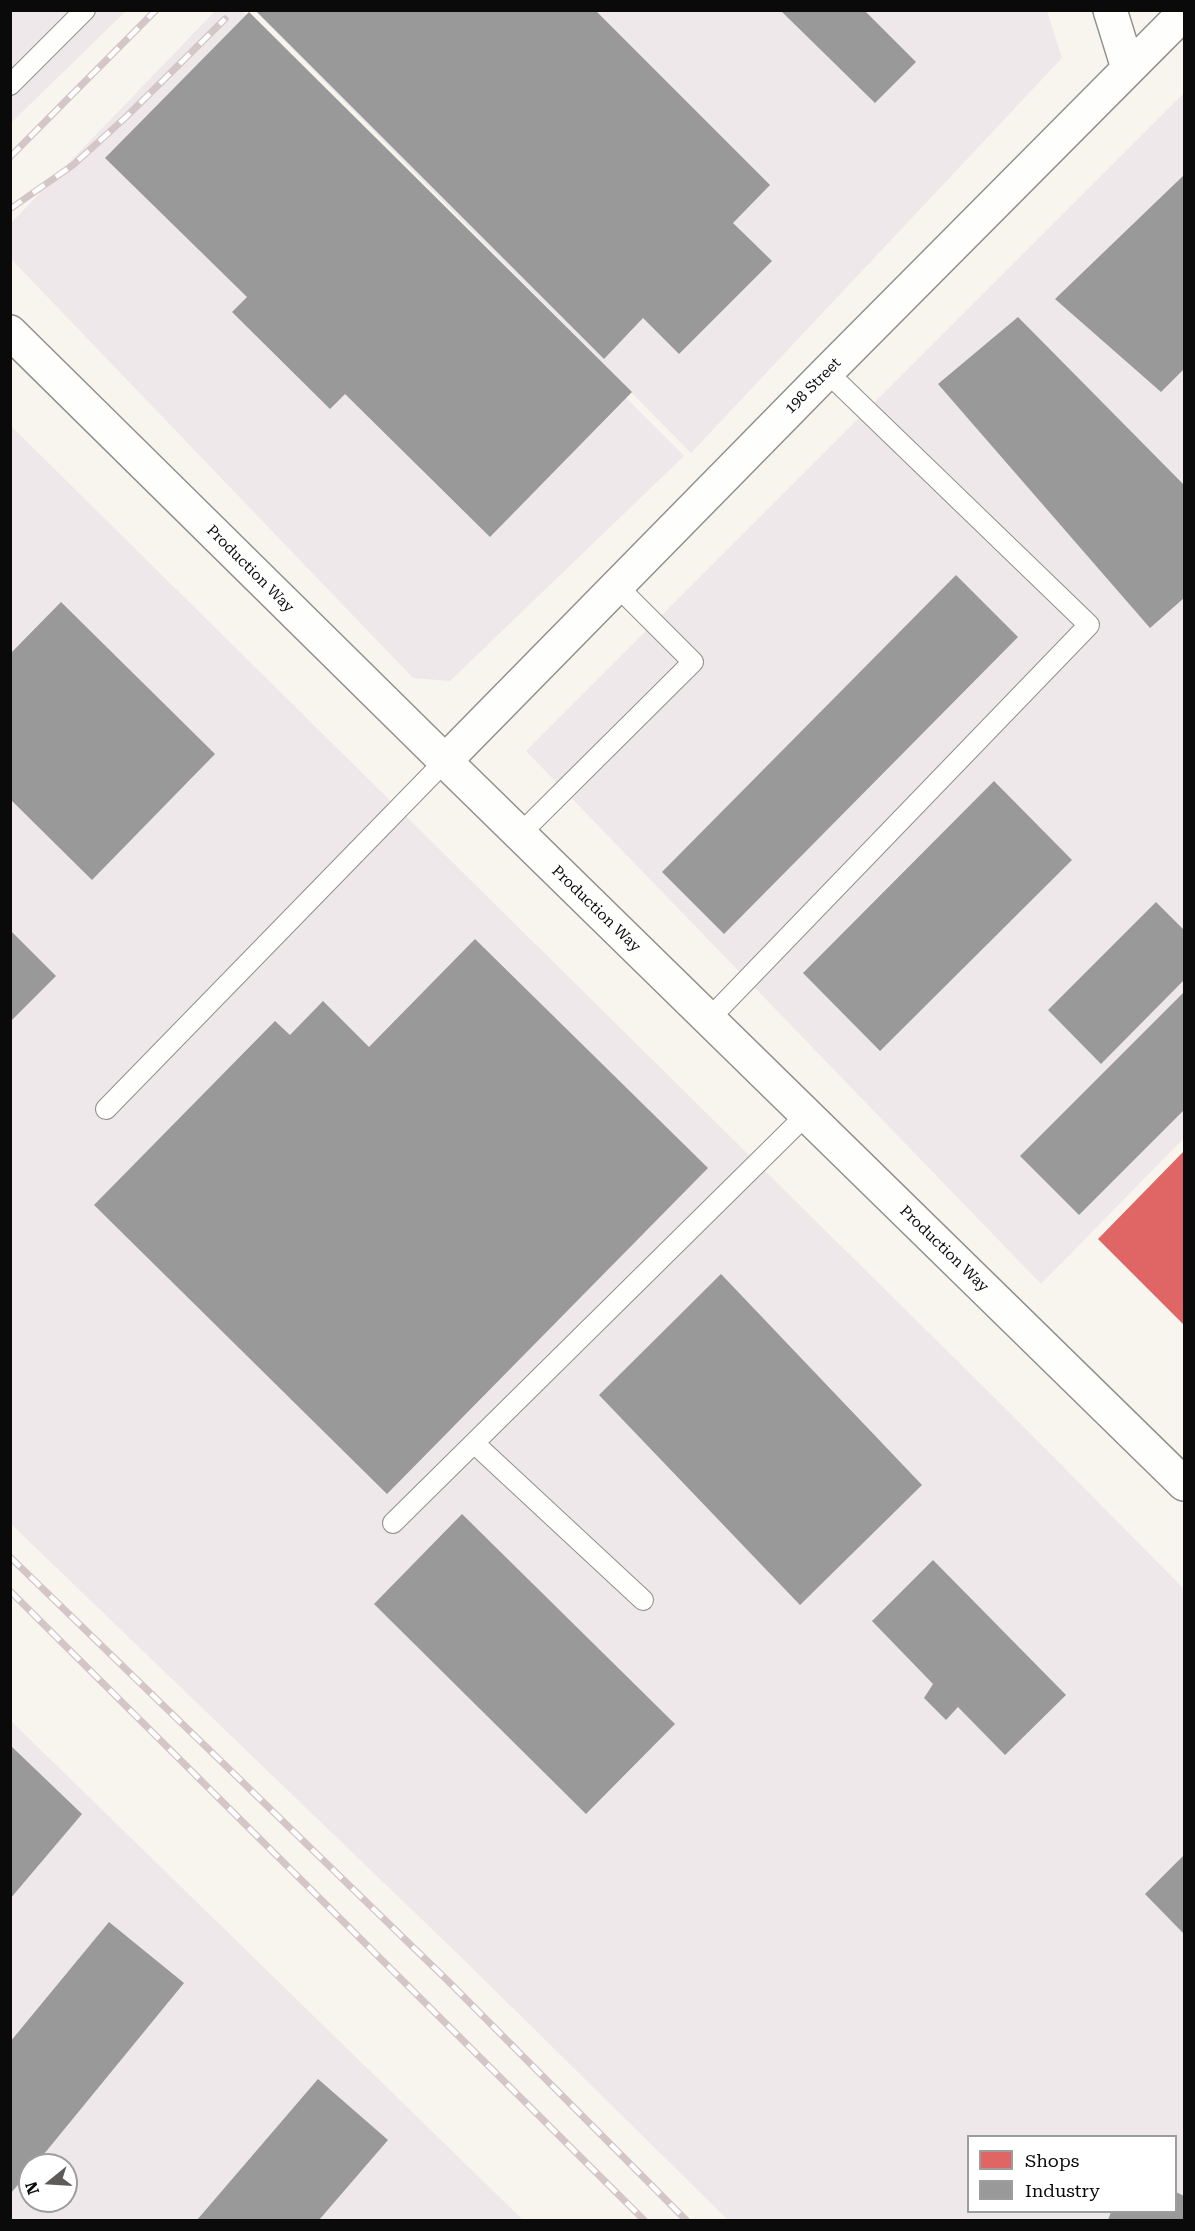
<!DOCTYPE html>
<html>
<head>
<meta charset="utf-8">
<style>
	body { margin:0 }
	#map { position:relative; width:1195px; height:2231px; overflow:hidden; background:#f8f5ee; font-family:"Roboto Serif",serif }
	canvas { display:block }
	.frame { position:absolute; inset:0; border:12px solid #0a0a0a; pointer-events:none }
	.legend { position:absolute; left:967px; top:2135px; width:210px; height:78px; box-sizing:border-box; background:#fff; border:2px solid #9d9d9d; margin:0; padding:8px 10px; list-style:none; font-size:18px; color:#0a0a0a }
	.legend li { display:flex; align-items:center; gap:12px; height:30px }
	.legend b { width:30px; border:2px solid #9d9d9d }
	.north { position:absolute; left:18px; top:2153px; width:60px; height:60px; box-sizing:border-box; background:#fff; border:2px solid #9d9d9d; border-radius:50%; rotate:252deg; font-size:16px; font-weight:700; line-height:24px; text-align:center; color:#0a0a0a }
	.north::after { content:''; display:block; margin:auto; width:21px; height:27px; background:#5d5c5a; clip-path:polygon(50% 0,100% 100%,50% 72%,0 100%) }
</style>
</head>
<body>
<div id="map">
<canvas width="1195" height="2231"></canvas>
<div class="frame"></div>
<ul class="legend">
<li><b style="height:16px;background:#e06666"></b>Shops</li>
<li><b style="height:16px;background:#999"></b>Industry</li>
</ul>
<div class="north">N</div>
</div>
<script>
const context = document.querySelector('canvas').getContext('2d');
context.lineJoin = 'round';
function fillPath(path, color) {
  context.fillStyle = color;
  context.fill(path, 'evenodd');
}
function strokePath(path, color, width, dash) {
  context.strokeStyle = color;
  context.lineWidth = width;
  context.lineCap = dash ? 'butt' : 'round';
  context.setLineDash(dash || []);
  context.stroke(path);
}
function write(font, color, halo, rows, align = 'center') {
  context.font = font + ' "Roboto Serif",serif';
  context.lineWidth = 6;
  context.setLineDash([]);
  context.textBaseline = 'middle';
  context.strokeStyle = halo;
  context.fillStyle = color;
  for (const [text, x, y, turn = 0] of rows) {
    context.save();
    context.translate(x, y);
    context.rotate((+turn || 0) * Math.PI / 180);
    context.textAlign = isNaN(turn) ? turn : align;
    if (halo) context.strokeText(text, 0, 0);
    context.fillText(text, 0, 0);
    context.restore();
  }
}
const industrial = new Path2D(`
	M11 11H126L11 123Z
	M215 11H242L684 456 450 681 413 678 11 259 10 224Z
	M255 11H1047L1062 58 691 453Z
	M1184 93V1138L1041 1284 526 751Z
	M10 425 1008 1411 1184 1589V2220H728L465 1961 11 1524ZM968 2136H1176V2212H968Z
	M11 1721 523 2220H11ZM30 2165H66V2201H30Z`);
const shops = new Path2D(`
	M1184 1151V1325L1098 1239Z`);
const industry = new Path2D(`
	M255 10H595L770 185 733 223 772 261 679 354 643 318 604 359Z
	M780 10H864L916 62 875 103Z
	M249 12 632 392 490 537 345 394 330 409 232 312 247 297 105 158Z
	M1184 175V369L1161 392 1055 299Z
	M1018 317 1184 485V598L1150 628 938 384Z
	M956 575 1018 637 724 934 662 872Z
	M61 602 215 754 92 880 10 799V654Z
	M994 781 1072 860 880 1051 803 973Z
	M1156 902 1184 930V980L1101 1064 1048 1010Z
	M10 930 56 976 10 1022Z
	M475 939 708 1168 387 1494 94 1205 275 1021 290 1035 323 1001 369 1047Z
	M1184 992V1110L1079 1215 1020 1156Z
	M721 1274 922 1485 800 1605 599 1395Z
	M462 1514 675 1724 586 1814 374 1604Z
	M933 1560 1066 1695 1005 1755 958 1707 946 1720 924 1698 933 1684 872 1621Z
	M10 1745 82 1814 10 1899Z
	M1184 1855V1934L1145 1894Z
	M109 1922 184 1983 35 2165H30V2171L10 2194V2042Z
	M318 2079 388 2140 319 2220H197Z
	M1176 2192 1184 2196V2220H1108L1111 2212H1176Z`);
const service = new Path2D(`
	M10 85 85 10
	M520 834 693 662 617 586
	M709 1019 1089 625 827 372
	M106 1109 445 761
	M474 1443 643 1600
	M393 1523 806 1115`);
const minor = new Path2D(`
	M1110 10 1128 68`);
const tertiary = new Path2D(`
	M10 332 445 761 1184 1484
	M445 761 827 372 1184 13`);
const rail = new Path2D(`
	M10 157 156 10
	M10 209 73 165 126 117 225 19
	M10 1557 448 1981 686 2220
	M10 1591 644 2220`);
const streetNames = [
	["198 Street",813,386,-45],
	["Production Way",250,569,45],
	["Production Way",596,909,44],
	["Production Way",944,1249,44]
];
fillPath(industrial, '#eee8eb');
fillPath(shops, '#e06666');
fillPath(industry, '#999');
strokePath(service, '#91908d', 22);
strokePath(minor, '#91908d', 36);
strokePath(tertiary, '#91908d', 36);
strokePath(service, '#fefefc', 20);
strokePath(minor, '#fefefc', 33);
strokePath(tertiary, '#fefefc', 33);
strokePath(rail, '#d4c5c6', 7);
strokePath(rail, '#fff', 4.5, [14]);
write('15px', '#0a0a0a', '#fff', streetNames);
</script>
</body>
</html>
